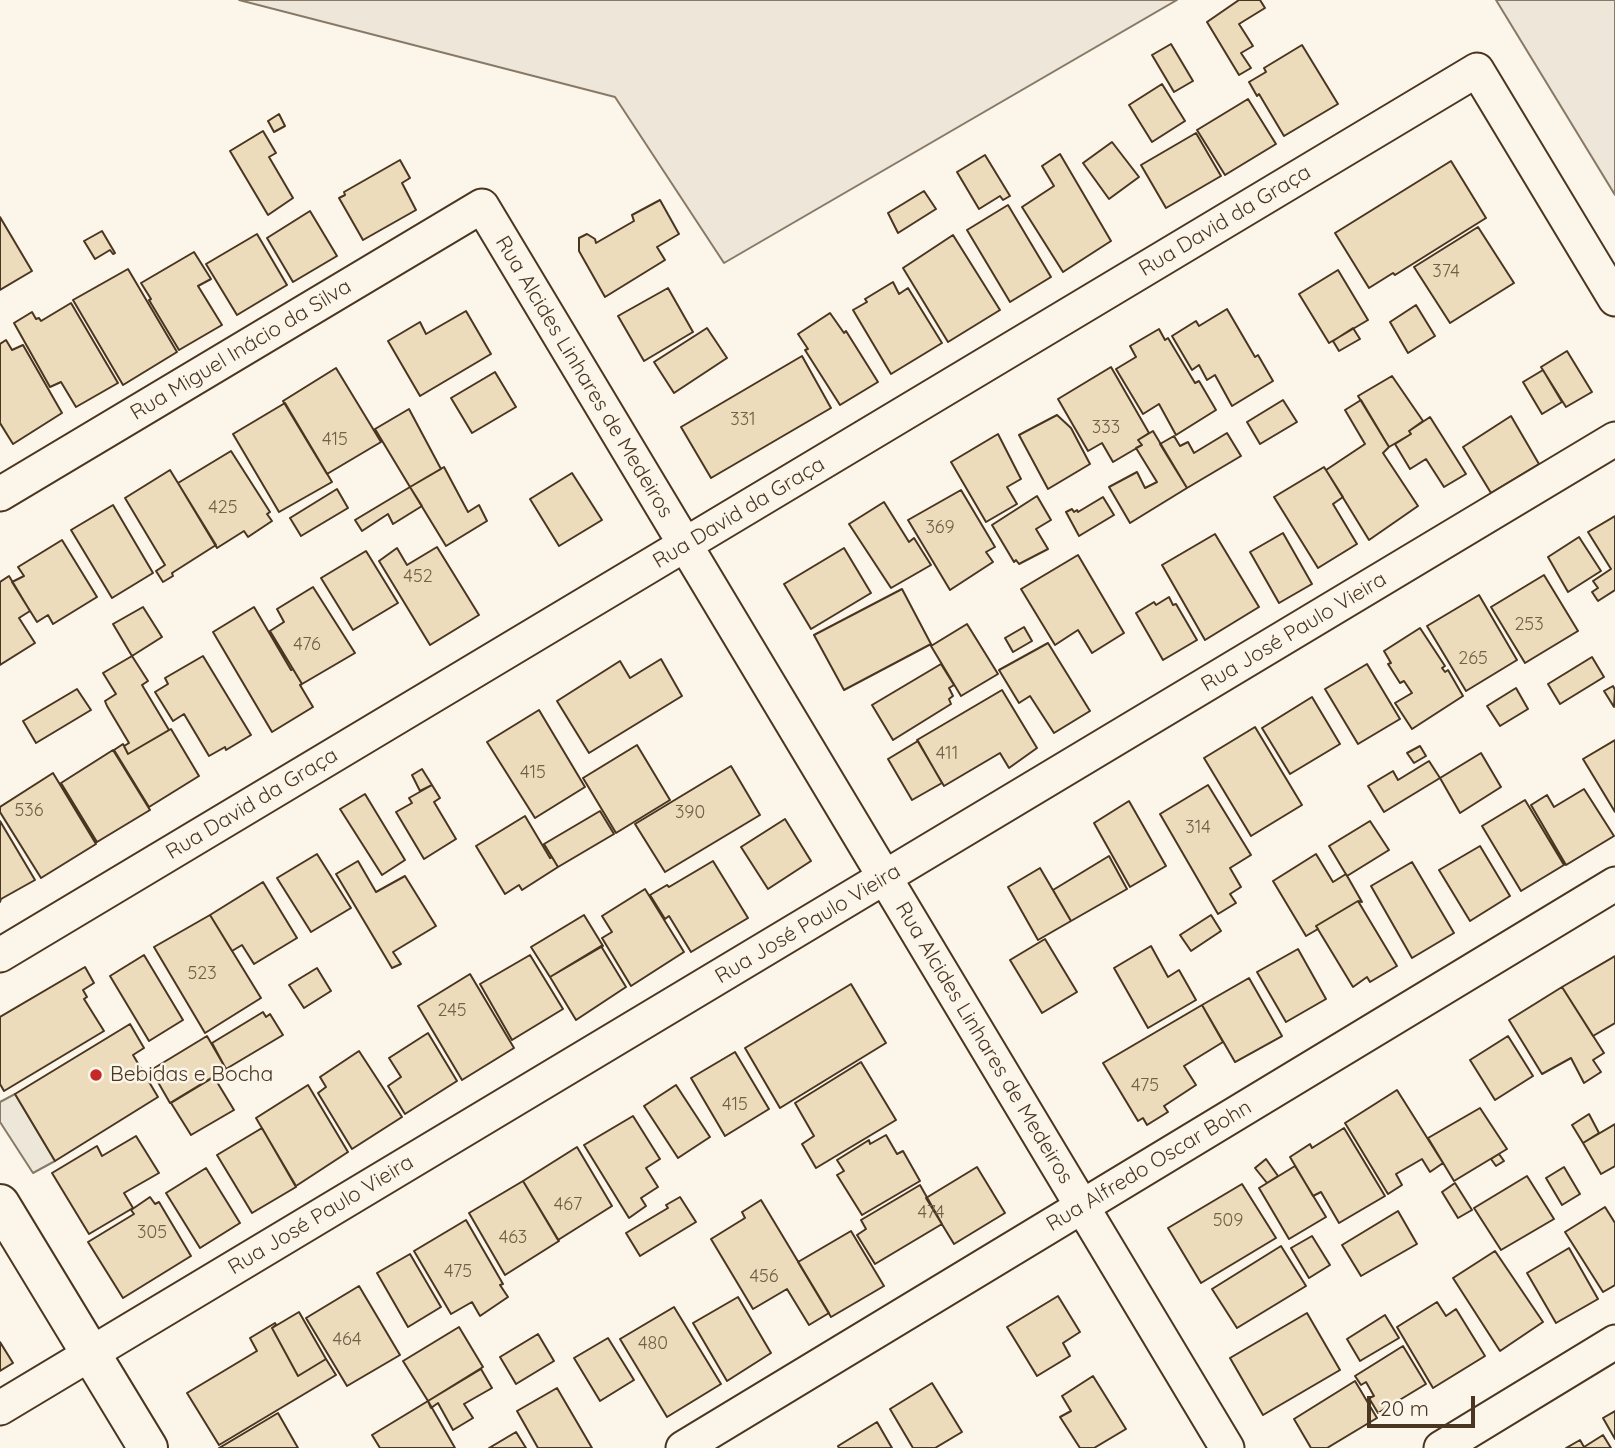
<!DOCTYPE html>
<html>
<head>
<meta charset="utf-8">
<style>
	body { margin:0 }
	#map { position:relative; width:1615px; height:1448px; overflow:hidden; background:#fbf6e9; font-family:Quicksand,sans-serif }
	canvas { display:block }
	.scale { position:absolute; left:1367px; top:1396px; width:108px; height:32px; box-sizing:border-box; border:4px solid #4a3520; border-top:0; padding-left:9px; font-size:21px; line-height:24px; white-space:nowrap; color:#4a3520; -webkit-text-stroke:5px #fbf6e9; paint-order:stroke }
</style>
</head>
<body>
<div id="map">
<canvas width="1615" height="1448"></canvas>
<div class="scale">20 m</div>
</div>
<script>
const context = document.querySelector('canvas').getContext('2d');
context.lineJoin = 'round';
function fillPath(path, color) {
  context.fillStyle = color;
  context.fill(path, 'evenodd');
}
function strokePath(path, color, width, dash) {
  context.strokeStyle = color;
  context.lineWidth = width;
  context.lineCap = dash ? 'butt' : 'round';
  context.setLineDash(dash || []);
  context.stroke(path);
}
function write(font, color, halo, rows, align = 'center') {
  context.font = font + ' Quicksand,sans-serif';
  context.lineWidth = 5;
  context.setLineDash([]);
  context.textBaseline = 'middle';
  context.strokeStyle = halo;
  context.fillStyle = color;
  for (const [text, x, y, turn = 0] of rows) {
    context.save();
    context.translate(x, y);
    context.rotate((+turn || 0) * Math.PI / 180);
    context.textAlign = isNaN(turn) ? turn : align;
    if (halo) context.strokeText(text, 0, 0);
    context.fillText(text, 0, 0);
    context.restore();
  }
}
const green = new Path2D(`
	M239 0H1177L724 263 615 97Z
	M1496 0H1615V195Z`);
const parking = new Path2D(`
	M15 1094 55 1161 33 1173 0 1122V1102Z`);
const building = new Path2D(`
	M1239 0H1260L1265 8 1239 24 1253 46 1241 53 1251 68 1239 75 1207 22Z
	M1171 44 1193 81 1174 92 1152 55Z
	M1302 45 1338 104 1284 136 1259 94 1257 96 1249 82 1266 72 1264 68Z
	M1162 84 1185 121 1152 142 1129 105Z
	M1248 99 1276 144 1225 175 1197 130Z
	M279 114 285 126 274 132 268 121Z
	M263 131 276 153 269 157 293 198 268 215 230 151Z
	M1196 133 1221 176 1166 208 1141 165Z
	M1112 142 1139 177 1109 199 1083 163Z
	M1060 154 1111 241 1063 272 1022 207 1054 186 1042 166Z
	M985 155 1010 196 1003 200 1000 196 979 209 957 172Z
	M400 160 410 178 402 183 416 210 363 240 339 198 345 195 344 192Z
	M1451 161 1486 218 1395 275 1393 273 1369 288 1335 233Z
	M924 191 936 209 898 233 888 213Z
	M660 200 679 234 657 247 665 260 605 297 579 251V238L587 234 595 239 596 243 634 221 632 215Z
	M1008 205 1051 277 1010 302 967 230Z
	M310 211 337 256 293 282 267 238Z
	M0 217 32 271 0 290Z
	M1478 227 1514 283 1450 323 1414 267Z
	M102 231 115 253 113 254 110 250 95 259 84 241Z
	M257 234 287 285 237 315 206 264Z
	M953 235 1000 310 948 342 903 268Z
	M194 252 211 279 198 286 222 325 179 350 149 300 151 299 141 283Z
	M128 269 177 352 123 385 73 300Z
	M1338 270 1368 320 1329 343 1299 294Z
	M893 282 899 294 908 288 942 343 891 374 853 310 867 302 865 299Z
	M668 288 693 332 644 361 618 316Z
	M71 303 118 383 76 407 61 382 50 387 14 323 32 312 36 319 39 318 41 321Z
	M1416 305 1435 336 1408 353 1390 322Z
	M1227 309 1255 357 1258 355 1273 381 1232 406 1215 375 1207 380 1199 365 1192 370 1172 336 1196 321 1199 326Z
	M466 311 491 354 420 396 388 341 420 322 426 334Z
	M830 313 844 333 846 331 878 382 840 405 805 350 808 349 798 334Z
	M707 328 727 358 674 393 654 362Z
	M1353 328 1360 339 1339 351 1333 341Z
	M1159 329 1165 340 1168 338 1195 383 1199 381 1216 410 1176 435 1159 404 1143 414 1116 369 1136 357 1130 346Z
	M6 340 12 350 23 345 62 413 13 444 0 423V344Z
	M1567 351 1592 392 1566 407 1541 367Z
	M802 356 831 408 711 478 681 427Z
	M1111 367 1149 433 1138 440 1142 445 1113 462 1102 443 1088 451 1058 399Z
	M336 368 381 442 327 474 283 401Z
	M1543 370 1562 402 1542 414 1523 382Z
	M495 372 516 407 472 433 451 398Z
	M1392 376 1423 421 1409 431 1411 434 1389 447 1358 396Z
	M1283 400 1297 422 1260 444 1247 422Z
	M1361 400 1389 447 1383 453 1418 506 1369 540 1326 470 1365 444 1345 410Z
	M285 403 332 482 279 512 233 434Z
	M409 409 441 469 410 487 375 429Z
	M1057 415 1071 428 1090 464 1048 489 1019 435Z
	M1511 416 1539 464 1491 493 1463 447Z
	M1430 417 1466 474 1444 487 1426 459 1410 469 1395 444 1411 434 1409 431Z
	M1153 431 1187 488 1130 523 1109 487 1137 472 1145 488 1157 482 1136 448 1142 445 1138 440Z
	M1227 433 1241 456 1187 488 1160 444 1174 436 1180 446 1188 442 1194 453Z
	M998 434 1021 479 1007 487 1017 504 986 522 951 462Z
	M231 451 270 512 267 514 272 521 248 537 244 531 217 548 178 483Z
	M444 467 468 512 479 505 487 521 446 546 410 487Z
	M1324 467 1343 497 1333 504 1357 544 1318 568 1274 497Z
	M170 470 216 545 172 573 173 576 163 582 156 571 165 565 125 498Z
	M572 473 602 520 559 546 530 499Z
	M410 487 422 506 393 524 388 514 362 531 355 520Z
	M337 489 348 508 301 536 290 518Z
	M961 490 995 547 986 552 993 562 950 590 908 520Z
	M1037 496 1051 520 1036 529 1048 549 1019 564 1016 560 1014 562 992 525Z
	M1103 497 1114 515 1079 536 1066 512 1072 509 1074 512 1077 510 1078 512Z
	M884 502 909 542 914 538 931 565 891 588 849 524Z
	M113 505 153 573 112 598 71 530Z
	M1615 516V590L1598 601 1592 592 1598 588 1593 581 1611 569 1588 532Z
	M1283 533 1312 584 1279 603 1250 552Z
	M1215 534 1259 607 1205 640 1162 565Z
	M1579 537 1601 571 1568 592 1548 557Z
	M62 540 97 597 53 624 48 615 37 622 12 582 24 576 18 567Z
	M437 547 479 615 430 645 379 561 397 548 407 565Z
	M844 548 871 593 811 629 784 584Z
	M366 551 398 603 353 630 321 578Z
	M1078 555 1124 633 1092 653 1078 630 1055 645 1021 589Z
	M1544 575 1578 631 1525 663 1491 607Z
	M9 576 30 611 19 618 35 643 0 665V582Z
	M313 587 355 653 302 684 270 631 284 622 277 609Z
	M902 589 931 644 844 690 814 635Z
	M1479 595 1517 660 1466 691 1427 626Z
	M1169 597 1173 605 1176 604 1197 640 1163 660 1136 613 1154 602 1156 605Z
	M143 607 162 637 132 656 113 624Z
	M254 607 291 670 293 669 302 684 300 685 313 707 272 732 213 632Z
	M967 624 998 674 961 696 931 646Z
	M1024 627 1032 641 1013 652 1005 638Z
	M1420 628 1445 666 1442 668 1445 672 1448 670 1463 696 1412 729 1395 703 1412 693 1404 681 1400 683 1388 664 1391 663 1384 651Z
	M1048 643 1090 711 1054 733 1030 696 1019 703 999 670Z
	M132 656 148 681 142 685 169 730 128 754 124 746 129 743 107 706 105 701 116 694 103 673Z
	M203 656 251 735 226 750 225 747 209 756 184 714 173 721 155 692 168 684 165 678Z
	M1592 657 1604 677 1560 704 1548 684Z
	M661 659 682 696 589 753 557 701 620 661 630 678Z
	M941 664 954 685 949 688 953 696 949 699 951 704 893 740 872 705Z
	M1367 664 1400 719 1358 744 1325 689Z
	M1613 686 1615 690 1614 707 1604 691Z
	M1516 688 1528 709 1500 726 1487 706Z
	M77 689 91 710 36 743 23 721Z
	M1002 690 1037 748 1009 768 1000 753 944 786 917 740Z
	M1312 697 1340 744 1290 774 1262 728Z
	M539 710 585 787 535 818 487 742Z
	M1255 727 1302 805 1251 836 1204 758Z
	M171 729 199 776 149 807 114 750 123 744 128 754Z
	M1615 740V812L1583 759Z
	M918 741 942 783 912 800 888 759Z
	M637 745 670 800 616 833 583 778Z
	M1420 746 1426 756 1414 763 1407 753Z
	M113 750 150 810 97 842 61 783Z
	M1481 753 1501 787 1460 813 1440 778Z
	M1429 761 1440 778 1384 812 1368 786 1393 771 1398 780Z
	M731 766 760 815 665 872 635 824Z
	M422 769 432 785 420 791 412 775Z
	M53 773 96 844 41 878 0 812V807Z
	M432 785 440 798 434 802 456 839 424 859 396 812 412 803 409 798Z
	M1208 785 1251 855 1230 868 1241 887 1230 894 1236 903 1218 914 1160 814Z
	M1584 789 1614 836 1566 865 1531 805 1547 795 1554 807Z
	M365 794 405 860 382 875 340 809Z
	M1525 800 1564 865 1521 891 1482 826Z
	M1129 801 1166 866 1130 887 1094 823Z
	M600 811 614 834 558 867 544 844Z
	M525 816 550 858 552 857 558 867 522 890 519 885 505 894 476 846Z
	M785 819 811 861 768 889 741 847Z
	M0 821 35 880 1 899 0 902Z
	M1370 821 1389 850 1347 876 1329 846Z
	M1480 846 1510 896 1470 921 1439 870Z
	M317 854 351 908 311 932 277 878Z
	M1316 854 1333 882 1346 874 1362 902 1358 901 1316 926 1318 929 1306 936 1273 881Z
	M1109 856 1127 889 1071 921 1053 890Z
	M358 861 376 892 405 876 436 926 393 952 401 964 392 968 336 874Z
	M713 861 748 918 691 952 669 916 665 919 650 895 667 885 669 887Z
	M1412 862 1454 933 1412 958 1371 886Z
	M1040 868 1071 921 1038 940 1008 887Z
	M263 882 297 938 254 964 242 945 232 951 210 915Z
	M645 889 684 952 631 986 602 938 612 932 602 916Z
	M1358 901 1397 966 1370 982 1367 977 1353 987 1316 926Z
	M210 915 261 998 205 1033 154 947Z
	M584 915 603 946 550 977 531 947Z
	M1211 915 1221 931 1191 951 1180 935Z
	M1045 939 1077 992 1042 1013 1010 960Z
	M601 946 626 987 576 1020 550 977Z
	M1151 946 1168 977 1179 970 1196 1000 1148 1028 1114 968Z
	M1298 949 1326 999 1286 1022 1257 972Z
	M144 955 183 1020 149 1041 110 976Z
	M530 955 563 1009 512 1040 480 984Z
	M1615 956V1023L1593 1036 1562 987Z
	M85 967 94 983 83 990 87 997 84 999 104 1031 4 1091 0 1084V1017Z
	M317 968 331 991 304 1008 289 985Z
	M470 974 514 1048 462 1080 418 1006Z
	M1249 978 1282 1036 1235 1062 1202 1005Z
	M851 984 886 1043 780 1108 745 1048Z
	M1562 987 1604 1053 1593 1060 1601 1072 1584 1083 1571 1058 1542 1074 1509 1020Z
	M1202 1005 1223 1042 1184 1066 1196 1085 1164 1106 1168 1112 1147 1125 1143 1118 1138 1121 1103 1063Z
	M263 1012 266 1017 270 1014 283 1035 226 1069 212 1043Z
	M130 1024 144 1048 133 1055 158 1097 55 1161 15 1094Z
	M428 1033 457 1081 405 1114 388 1086 401 1077 389 1058Z
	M207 1036 226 1069 170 1103 151 1070Z
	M1508 1036 1533 1076 1495 1100 1470 1060Z
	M359 1051 402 1117 352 1149 318 1093 326 1087 320 1077Z
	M735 1052 769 1109 725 1136 691 1078Z
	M861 1062 896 1120 816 1168 802 1144 814 1136 795 1103Z
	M214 1077 234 1110 191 1135 171 1103Z
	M308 1085 348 1152 296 1186 256 1118Z
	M676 1085 710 1137 678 1158 644 1106Z
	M1397 1090 1443 1163 1430 1172 1422 1159 1396 1174 1402 1185 1388 1194 1345 1123Z
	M1480 1108 1507 1149 1454 1181 1428 1138Z
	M1589 1114 1599 1133 1583 1143 1572 1125Z
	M633 1116 660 1159 646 1168 658 1187 641 1198 646 1206 629 1218 584 1145Z
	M1615 1124V1166L1601 1174 1583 1143Z
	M262 1128 296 1187 252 1213 217 1155Z
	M1344 1128 1385 1196 1339 1223 1321 1192 1313 1196 1290 1157 1310 1144 1312 1148Z
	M886 1135 897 1154 903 1151 920 1181 862 1215 837 1175 844 1171 837 1160 869 1140 870 1144Z
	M136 1136 159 1173 124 1193 133 1208 89 1234 52 1173 97 1146 102 1156Z
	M577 1147 612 1206 558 1240 523 1181Z
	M1499 1154 1504 1161 1496 1166 1491 1159Z
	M1266 1159 1278 1176 1267 1183 1255 1168Z
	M1295 1166 1326 1217 1289 1239 1259 1188Z
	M977 1167 1005 1213 954 1244 926 1198Z
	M1564 1167 1580 1194 1562 1205 1546 1178Z
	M206 1168 240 1223 200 1248 166 1193Z
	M1527 1176 1554 1219 1501 1250 1474 1208Z
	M523 1181 559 1241 505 1275 469 1213Z
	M1455 1183 1472 1210 1458 1218 1442 1192Z
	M1242 1184 1276 1238 1201 1283 1168 1228Z
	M920 1185 942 1224 875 1264 857 1235 866 1229 861 1220Z
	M150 1197 155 1204 159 1202 191 1256 123 1298 88 1242 134 1214 131 1210Z
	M680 1197 696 1222 640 1256 626 1233 668 1208 666 1205Z
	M761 1200 829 1313 809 1325 787 1289 753 1309 711 1239 745 1218 742 1212Z
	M1605 1207 1615 1223V1285L1603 1292 1565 1232Z
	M1398 1211 1417 1244 1361 1276 1342 1245Z
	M466 1220 503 1284 500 1285 508 1297 480 1316 472 1302 451 1314 414 1251Z
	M851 1231 884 1286 831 1317 798 1262Z
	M1312 1236 1330 1265 1309 1278 1291 1248Z
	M1281 1246 1306 1286 1237 1328 1212 1289Z
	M1569 1248 1598 1299 1556 1323 1527 1273Z
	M1495 1251 1543 1322 1500 1351 1453 1278Z
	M410 1254 441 1307 408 1327 377 1273Z
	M359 1286 400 1355 347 1386 306 1318Z
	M1058 1296 1080 1332 1063 1343 1070 1356 1037 1376 1007 1327Z
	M738 1297 771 1353 727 1381 693 1323Z
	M1437 1302 1446 1316 1456 1309 1485 1356 1433 1388 1397 1327Z
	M674 1307 721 1384 667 1417 620 1339Z
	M299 1312 326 1359 298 1376 272 1328Z
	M1307 1313 1340 1370 1263 1415 1230 1358Z
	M1385 1315 1399 1338 1360 1361 1347 1339Z
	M275 1323 276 1325 272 1328 298 1376 326 1359 336 1375 219 1445 187 1393 257 1351 250 1338Z
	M459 1327 483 1367 428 1401 403 1361Z
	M538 1334 554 1361 516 1384 500 1357Z
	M608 1338 634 1380 600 1401 574 1358Z
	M0 1342 13 1363 0 1371Z
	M1403 1346 1426 1384 1378 1413 1369 1398 1374 1396 1366 1382 1361 1385 1355 1376Z
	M481 1369 492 1388 464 1404 473 1418 453 1430 438 1403 431 1408 428 1401Z
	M1093 1376 1126 1429 1094 1448H1080L1060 1417 1071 1411 1062 1396Z
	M1355 1381 1377 1418 1327 1448H1311L1294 1419Z
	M932 1383 962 1432 935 1448H913L890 1409Z
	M557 1388 592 1448H538L517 1411Z
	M428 1401 455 1448H380L372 1435Z
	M1615 1411V1439L1603 1418Z
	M278 1413 298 1448H219Z
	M877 1422 892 1448H839L838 1446Z
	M516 1432 526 1448H489Z
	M1603 1435 1611 1448H1566L1580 1440 1584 1447Z`);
const street = new Path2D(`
	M0 494 482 206 1227 1448
	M0 955 1477 70 1615 299
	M0 1408 1615 439
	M683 1448 1615 884
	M1441 1448 1615 1342`);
const secondary = new Path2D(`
	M0 1204 148 1448`);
const markers = [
	[96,1075,7,"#c62828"]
];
const numberNames = [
	["374",1446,272],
	["331",743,420],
	["333",1106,428],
	["415",335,440],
	["425",223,508],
	["369",940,528],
	["452",418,577],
	["253",1529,625],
	["476",307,645],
	["265",1473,659],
	["411",947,754],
	["415",533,773],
	["536",29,811],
	["390",690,813],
	["314",1198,828],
	["523",202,974],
	["245",452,1011],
	["475",1145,1086],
	["415",735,1105],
	["467",568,1205],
	["474",931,1213],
	["509",1228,1221],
	["305",152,1233],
	["463",513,1238],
	["475",458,1272],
	["456",764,1277],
	["464",347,1340],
	["480",653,1344]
];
const streetNames = [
	["Rua David da Graça",1225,221,-31],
	["Rua Miguel Inácio da Silva",241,350,-31],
	["Rua Alcides Linhares de Medeiros",584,377,59],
	["Rua David da Graça",739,513,-31],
	["Rua José Paulo Vieira",1294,632,-31],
	["Rua David da Graça",252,804,-31],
	["Rua José Paulo Vieira",808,924,-31],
	["Rua Alcides Linhares de Medeiros",984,1043,59],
	["Rua Alfredo Oscar Bohn",1149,1166,-31],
	["Rua José Paulo Vieira",321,1215,-31]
];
const poiNames = [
	["Bebidas e Bocha",110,1075]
];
fillPath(green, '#ede6d9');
strokePath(green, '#887966', 2);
fillPath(parking, '#ede7d9');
strokePath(parking, '#887966', 2);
fillPath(building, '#ecdcbc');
strokePath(building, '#4a3520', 2);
strokePath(street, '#4a3520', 37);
strokePath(secondary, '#4a3520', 42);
strokePath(street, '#fbf6e9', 33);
strokePath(secondary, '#fbf6e9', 38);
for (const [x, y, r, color] of markers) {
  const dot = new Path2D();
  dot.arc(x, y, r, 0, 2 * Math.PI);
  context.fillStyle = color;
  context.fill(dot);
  strokePath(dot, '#fbf6e9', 2.5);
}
write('18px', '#725f47', null, numberNames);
write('21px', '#4a3520', '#fbf6e9', streetNames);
write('21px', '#4a3520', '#fbf6e9', poiNames, 'left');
</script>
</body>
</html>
